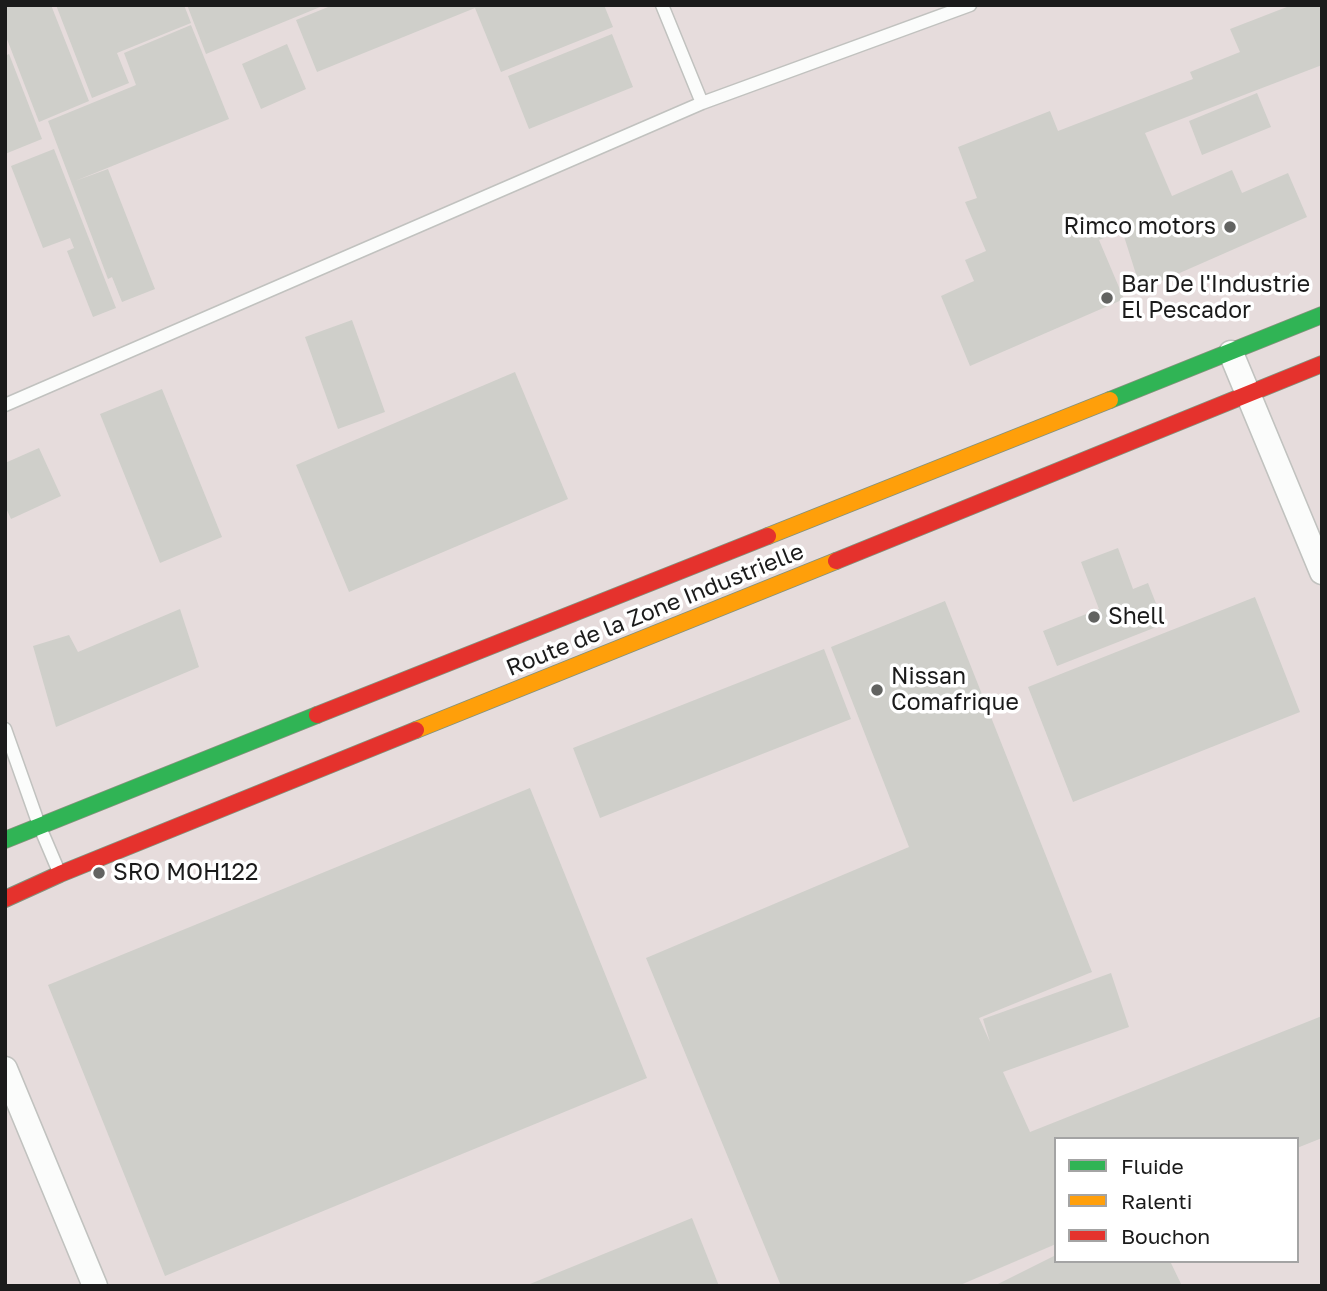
<!DOCTYPE html>
<html>
<head>
<meta charset="utf-8">
<style>
	body { margin:0 }
	#map { position:relative; width:1327px; height:1291px; overflow:hidden; background:#e7e9e3; font-family:"Golos Text",sans-serif }
	canvas { display:block }
	.frame { position:absolute; inset:0; border:7px solid #1b1b1b; pointer-events:none }
	.legend { position:absolute; left:1054px; top:1137px; width:245px; height:126px; box-sizing:border-box; background:#fff; border:2px solid #a4a4a4; margin:0; padding:9px 12px; list-style:none; font-size:21px; color:#1b1b1b }
	.legend li { display:flex; align-items:center; gap:14px; height:35px }
	.legend b { width:35px; border:2px solid #a4a4a4 }
</style>
</head>
<body>
<div id="map">
<canvas width="1327" height="1291"></canvas>
<div class="frame"></div>
<ul class="legend">
<li><b style="height:9px;background:#30b455"></b>Fluide</li>
<li><b style="height:9px;background:#ff9f0a"></b>Ralenti</li>
<li><b style="height:9px;background:#e5322d"></b>Bouchon</li>
</ul>
</div>
<script>
const context = document.querySelector('canvas').getContext('2d');
context.lineJoin = 'round';
function fillPath(path, color) {
  context.fillStyle = color;
  context.fill(path, 'evenodd');
}
function strokePath(path, color, width, dash) {
  context.strokeStyle = color;
  context.lineWidth = width;
  context.lineCap = dash ? 'butt' : 'round';
  context.setLineDash(dash || []);
  context.stroke(path);
}
function write(font, color, halo, rows, align = 'center') {
  context.font = font + ' "Golos Text",sans-serif';
  context.lineWidth = 7;
  context.setLineDash([]);
  context.textBaseline = 'middle';
  context.strokeStyle = halo;
  context.fillStyle = color;
  for (const [text, x, y, turn = 0] of rows) {
    context.save();
    context.translate(x, y);
    context.rotate((+turn || 0) * Math.PI / 180);
    context.textAlign = isNaN(turn) ? turn : align;
    if (halo) context.strokeText(text, 0, 0);
    context.fillText(text, 0, 0);
    context.restore();
  }
}
const industrial = new Path2D(`
	M5 5H1322V1286H5ZM1056 1139H1297V1261H1056Z`);
const building = new Path2D(`
	M5 5H51L89 101 39 122 5 34Z
	M56 5H184L191 23 117 53 129 83 92 98Z
	M187 5H325L206 54Z
	M333 5H604L613 27 501 72 475 8 317 72 296 20Z
	M1292 5H1322V65L1145 133 1172 196 1232 170 1242 193 1288 173 1307 217 1141 290 1122 230 1099 240 1124 299 970 366 941 296 974 281 965 260 986 251 965 202 977 198 958 147 1050 111 1058 131 1193 79 1190 72 1240 52 1230 29Z
	M191 25 229 119 75 181 108 169 155 289 122 302 112 277 108 279 48 121 136 85 124 53Z
	M612 34 633 87 529 129 508 76Z
	M287 44 306 89 261 109 242 64Z
	M9 54 42 139 5 154V56Z
	M1257 93 1271 127 1202 155 1189 121Z
	M54 149 116 308 93 317 67 251 74 248 70 238 43 248 11 166Z
	M352 320 385 412 338 429 305 337Z
	M515 372 568 499 349 592 296 465Z
	M162 389 222 537 160 563 100 414Z
	M39 448 61 496 11 519 5 506V463Z
	M1118 548 1133 589 1148 583 1164 624 1057 666 1043 631 1099 609 1081 562Z
	M1255 597 1300 712 1073 802 1028 687Z
	M945 601 1092 972 979 1018 990 1042 983 1019 1111 973 1129 1027 1003 1072 1030 1132 1322 1016V1138L1297 1148V1139H1056V1244L958 1286H781L646 958 909 847 831 647Z
	M180 609 199 667 56 727 33 646 69 635 78 652Z
	M824 649 851 719 600 818 573 748Z
	M530 788 647 1078 165 1276 48 985Z
	M692 1218 719 1286H525Z
	M1056 1255V1261H1170L1182 1286H994Z`);
const lane = new Path2D(`
	M662 5 702 103
	M5 405 702 103 970 5
	M5 729 39 825 59 872`);
const street = new Path2D(`
	M1231 353 1322 572
	M5 1069 95 1286`);
const fast = new Path2D(`
	M1110 400 1322 315
	M5 840 317 715`);
const slow = new Path2D(`
	M768 536 1110 400
	M416 730 836 561`);
const jam = new Path2D(`
	M836 561 1322 364
	M317 715 768 536
	M5 899 60 874 416 730`);
const markers = [
	[1230,227,7,"#626361"],
	[1107,298,7,"#626361"],
	[1094,617,7,"#626361"],
	[877,690,7,"#626361"],
	[99,873,7,"#626361"]
];
const poiNames = [
	["Rimco motors",1216,227,"right"],
	["Bar De l'Industrie",1121,285],
	["El Pescador",1121,311],
	["Shell",1108,617],
	["Nissan",891,677],
	["Comafrique",891,703],
	["SRO MOH122",113,873]
];
const streetNames = [
	["Route de la Zone Industrielle",655,610,-22]
];
fillPath(industrial, '#e6dcdc');
fillPath(building, '#cfcfca');
strokePath(lane, '#c1c2bf', 15);
strokePath(street, '#c1c2bf', 27);
strokePath(fast, '#83927c', 18);
strokePath(slow, '#83927c', 18);
strokePath(jam, '#83927c', 18);
strokePath(lane, '#fbfcfb', 12);
strokePath(street, '#fbfcfb', 24);
strokePath(fast, '#30b455', 16);
strokePath(slow, '#ff9f0a', 16);
strokePath(jam, '#e5322d', 16);
for (const [x, y, r, color] of markers) {
  const dot = new Path2D();
  dot.arc(x, y, r, 0, 2 * Math.PI);
  context.fillStyle = color;
  context.fill(dot);
  strokePath(dot, '#fff', 2.5);
}
write('23px', '#1b1b1b', '#fff', poiNames, 'left');
write('23px', '#1b1b1b', '#fff', streetNames);
</script>
</body>
</html>
